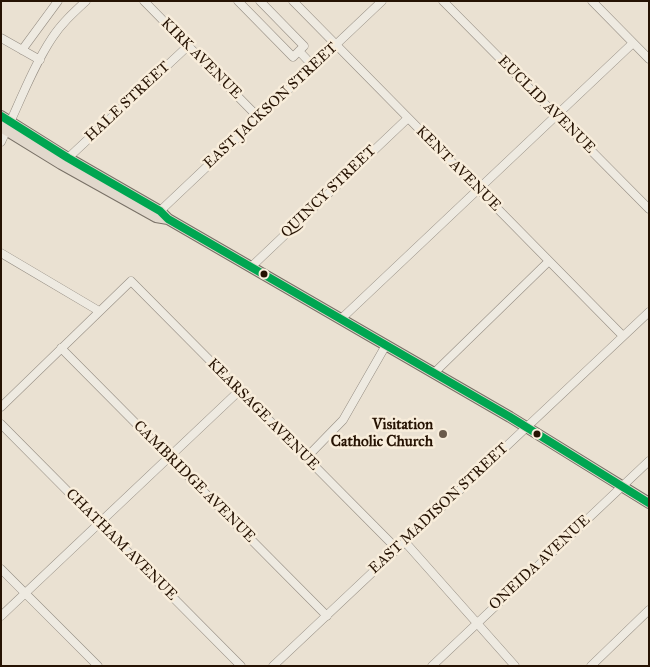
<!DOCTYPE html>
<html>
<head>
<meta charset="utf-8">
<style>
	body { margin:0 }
	#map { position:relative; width:650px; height:667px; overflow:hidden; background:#eae1d2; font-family:"IM FELL Great Primer",serif }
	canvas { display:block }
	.frame { position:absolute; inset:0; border:2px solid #261303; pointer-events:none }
</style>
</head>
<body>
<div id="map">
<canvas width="650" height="667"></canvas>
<div class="frame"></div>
</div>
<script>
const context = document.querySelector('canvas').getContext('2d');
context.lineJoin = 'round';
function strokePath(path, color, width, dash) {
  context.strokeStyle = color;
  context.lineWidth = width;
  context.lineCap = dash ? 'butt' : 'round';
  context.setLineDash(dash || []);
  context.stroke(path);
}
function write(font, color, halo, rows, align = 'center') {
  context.font = font + ' "IM FELL Great Primer",serif';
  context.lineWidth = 5;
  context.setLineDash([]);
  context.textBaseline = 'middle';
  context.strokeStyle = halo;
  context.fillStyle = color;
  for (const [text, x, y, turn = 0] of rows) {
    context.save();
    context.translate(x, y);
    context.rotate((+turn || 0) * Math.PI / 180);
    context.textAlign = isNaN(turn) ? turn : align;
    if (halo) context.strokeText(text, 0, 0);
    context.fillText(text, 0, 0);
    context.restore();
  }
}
const minor = new Path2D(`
	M144 1 258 117
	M238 1 293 57 304 46 260 1
	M293 1 623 336
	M443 1 649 209
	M592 1 649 59
	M1 38 40 60
	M22 50 58 1
	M299 51 313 66
	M1 142C17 109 32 68 52 38 61 24 73 13 86 1
	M68 158 188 46
	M160 211 382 1
	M1 253 99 311
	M251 267 408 118
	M341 319 633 43
	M61 348 327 616
	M434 373 549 261
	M1 407 131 281 397 549
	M1 424 241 666
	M306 458 343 420 386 345
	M405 542 515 666
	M1 569 98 666
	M1 616 239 391
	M273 666 649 312
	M432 666 649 461
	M591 666 649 610`);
const major = new Path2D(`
	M1 116 68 158 160 211 168 219 510 417 649 503
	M1 127 61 164 156 217 168 219`);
const bus1 = new Path2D(`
	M1 116 68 158 160 211 168 219 510 417 649 503`);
const markers = [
	[264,274,4.5,"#261303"],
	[443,434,5,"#6b5b4b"],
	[537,434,4.5,"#261303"]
];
const streetNames = [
	["KIRK AVENUE",201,59,45],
	["HALE STREET",128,102,-43],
	["EUCLID AVENUE",546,105,45],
	["EAST JACKSON STREET",271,106,-43],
	["KENT AVENUE",458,169,45],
	["QUINCY STREET",329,192,-44],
	["KEARSAGE AVENUE",263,415,45],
	["CAMBRIDGE AVENUE",194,482,45],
	["EAST MADISON STREET",439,509,-43],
	["CHATHAM AVENUE",121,545,45],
	["ONEIDA AVENUE",540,563,-43]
];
const poiNames = [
	["Visitation",433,425],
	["Catholic Church",433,442]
];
strokePath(minor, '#948c82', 9);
strokePath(major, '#787066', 12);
strokePath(minor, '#eeeae1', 8);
strokePath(major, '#e1d8cc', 10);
strokePath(bus1, '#00a651', 8);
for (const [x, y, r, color] of markers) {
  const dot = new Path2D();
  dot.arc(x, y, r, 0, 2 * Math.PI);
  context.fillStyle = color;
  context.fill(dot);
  strokePath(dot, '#f8eddb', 2);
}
write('15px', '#261303', '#f8eddb', streetNames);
write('bold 15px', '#261303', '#f8eddb', poiNames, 'right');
</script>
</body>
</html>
